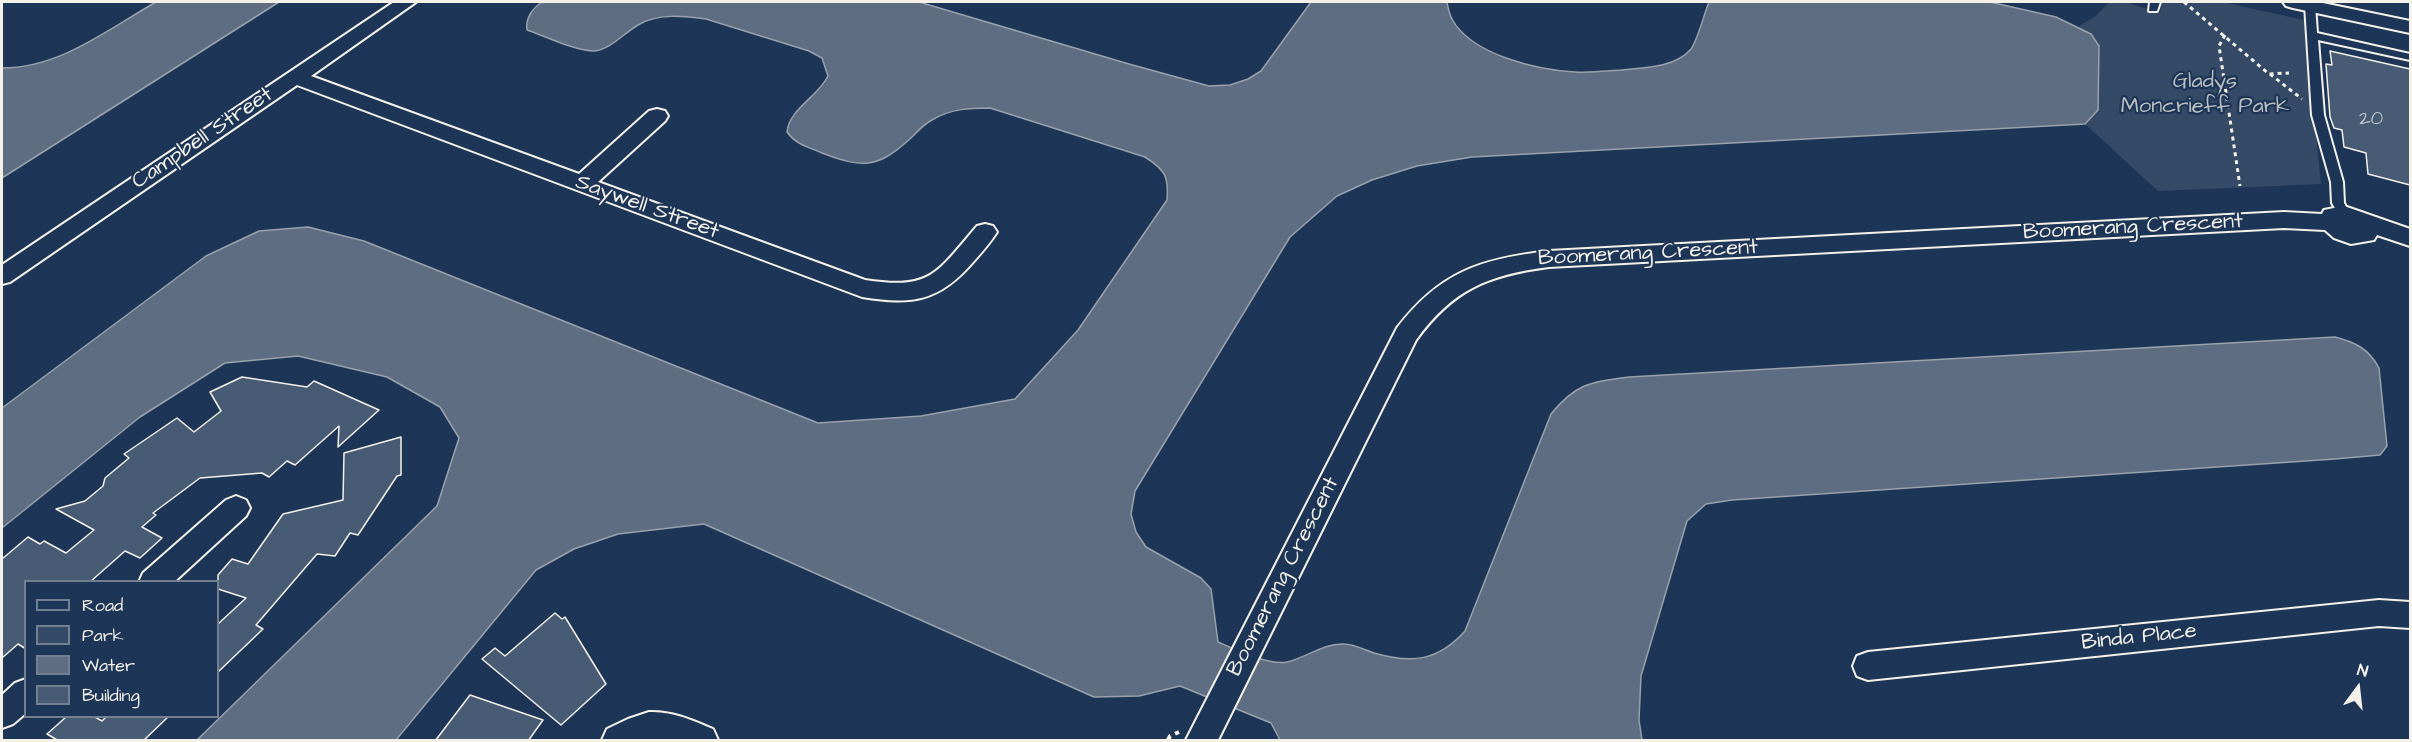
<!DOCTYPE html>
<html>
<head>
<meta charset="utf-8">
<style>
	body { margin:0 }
	#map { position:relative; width:2412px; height:742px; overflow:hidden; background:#1d3557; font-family:"Architects Daughter",sans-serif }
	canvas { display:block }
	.frame { position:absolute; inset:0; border:3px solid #f4f1e8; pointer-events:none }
	.legend { position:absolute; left:24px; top:580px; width:195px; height:138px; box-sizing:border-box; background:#1d3557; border:2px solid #738091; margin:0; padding:8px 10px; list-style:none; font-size:18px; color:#f4f1e8 }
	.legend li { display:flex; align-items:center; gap:12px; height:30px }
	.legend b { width:30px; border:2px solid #738091 }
	.north { position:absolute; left:2328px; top:658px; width:60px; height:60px; -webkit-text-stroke:4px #1d3557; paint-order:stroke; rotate:15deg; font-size:16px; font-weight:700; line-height:24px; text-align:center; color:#f4f1e8 }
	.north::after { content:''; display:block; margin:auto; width:21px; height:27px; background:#f4f1e8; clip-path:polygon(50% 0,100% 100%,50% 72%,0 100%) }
</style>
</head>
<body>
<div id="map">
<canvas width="2412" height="742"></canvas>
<div class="frame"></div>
<ul class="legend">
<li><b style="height:8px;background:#1d3557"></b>Road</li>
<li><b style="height:16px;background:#354a67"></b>Park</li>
<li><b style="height:16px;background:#5e6d82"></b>Water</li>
<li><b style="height:16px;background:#485b74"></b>Building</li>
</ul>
<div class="north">N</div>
</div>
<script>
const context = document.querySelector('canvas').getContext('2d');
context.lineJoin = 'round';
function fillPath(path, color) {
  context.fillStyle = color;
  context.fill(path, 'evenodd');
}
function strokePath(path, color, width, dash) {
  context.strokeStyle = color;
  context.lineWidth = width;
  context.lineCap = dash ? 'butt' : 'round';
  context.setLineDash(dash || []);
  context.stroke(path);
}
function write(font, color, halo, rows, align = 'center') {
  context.font = font + ' "Architects Daughter",sans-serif';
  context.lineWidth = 4.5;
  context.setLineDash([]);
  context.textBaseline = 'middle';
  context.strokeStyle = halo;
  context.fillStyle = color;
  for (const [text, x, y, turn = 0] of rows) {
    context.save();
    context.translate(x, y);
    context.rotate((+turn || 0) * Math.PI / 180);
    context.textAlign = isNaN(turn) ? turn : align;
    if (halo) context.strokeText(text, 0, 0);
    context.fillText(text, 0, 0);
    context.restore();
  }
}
const green = new Path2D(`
	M2109 2H2125L2160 13 2162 2H2223L2304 20 2321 184 2158 191 2085 124 2098 110 2079 26 2096 16Z`);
const water = new Path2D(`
	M156 2H279L2 178V68C60 68 107 30 156 2Z
	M542 2H919L1129 64 1209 86 1230 85 1248 79 1261 71 1311 2H1447C1448 7 1449 14 1452 19 1471 55 1538 70 1575 72 1590 73 1606 71 1621 70 1643 68 1675 68 1691 49 1698 39 1704 14 1709 2H1990L2056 17 2091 34 2099 46 2098 110 2085 124 1472 157 1417 166 1372 180 1337 196 1290 237 1135 491 1131 514 1136 532 1146 547 1201 578 1211 589 1218 642C1234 649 1270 666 1287 662 1306 658 1323 643 1344 644 1354 644 1365 650 1374 653 1412 664 1438 661 1465 631L1551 414C1576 383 1591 382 1629 377L2335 337C2355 342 2369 349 2379 368L2387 446 2380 455 2335 459 1732 500 1706 504 1687 521 1641 676 1639 720 1642 740H1280L1271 723 1180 686 1139 696 1094 697 704 524 618 534 574 549 536 570 396 740H197L437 506 459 438 440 407 387 377 298 356 225 363 140 417 2 528V408L206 256 259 231 308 227 364 241 818 423 921 416 1015 399 1078 330 1167 200C1169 176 1165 170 1145 157L990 108C969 108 950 109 932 120 924 124 917 132 911 138 878 168 864 169 822 153 809 147 796 145 787 132 789 109 818 97 828 76L822 58 809 51 706 19C684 16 658 13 638 25 624 33 610 50 594 51 575 51 545 36 527 30 525 18 533 8 542 2Z`);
const building = new Path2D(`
	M2330 51 2410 69V185L2368 174 2366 153 2344 147 2342 130 2334 128 2330 117 2326 64 2332 65Z
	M242 377 307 387 314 381 379 410 338 447 339 426 295 465 287 461 269 477 262 473 200 478 153 513 156 515 142 527 162 538 140 558 125 551 90 582H26V649L18 644 2 658V559L28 537 40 544 44 541 66 553 94 530 56 509 85 501 103 486 105 478 129 458 124 454 177 418 194 432 221 411 210 392Z
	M401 437V475L397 476 358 535 350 533 335 556 317 554 256 625 263 629 218 672V624L246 598 218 589V575L232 559 248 564 283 514 343 500 344 453Z
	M555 613 562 619 565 617 606 684 561 725 482 659 495 648 505 656Z
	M470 695 543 720 528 741H435Z
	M66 717H95L102 721 106 717H168L143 741H59L47 734Z`);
const pathFar1 = new Path2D(`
	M2184 2 2269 74 2289 73
	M2225 35 2219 46 2240 186
	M2270 74 2302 99`);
const path = new Path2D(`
	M1168 740 1170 736 1179 732`);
const lane = new Path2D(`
	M2150 2H2160L2157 11H2149Z
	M2310 2 2315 5 2317 33 2410 54V60L2318 40 2324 115 2343 182 2344 203 2350 214 2344 218 2340 217 2332 203 2331 182 2312 115 2305 5Z`);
const street = new Path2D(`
	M394 2H416L311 76 579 174 649 111 657 109 665 111 668 116 665 121 598 182 865 280C931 290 936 274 977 226L985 224 993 226 997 232C990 243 982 252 974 261 939 302 912 305 862 297L297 85 10 282 2 284V265Z
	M2283 2H2318L2410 21V33L2293 8 2286 6Z
	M2344 206 2410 229V246L2377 235 2374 240 2351 244 2334 238 2325 230 2284 228 1549 267C1488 275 1453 289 1416 340L1218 740H1186L1397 328C1440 272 1480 259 1549 251L2284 212 2322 214 2324 210Z
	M236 496 246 500 250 508 246 516 174 582H139L143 573 226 500Z
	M2379 600 2410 602V628L2379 626 1868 680 1857 676 1853 666 1857 656 1868 652Z
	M26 679V713L13 724 2 728V695L15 683Z
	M649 712C672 711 692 720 713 729L718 740H602L607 729 628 719Z`);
const numberNames = [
	["20",2371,120]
];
const parkNames = [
	["Gladys",2205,82],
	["Moncrieff Park",2205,107]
];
const streetNames = [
	["Campbell Street",203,139,-34],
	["Saywell Street",647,208,20],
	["Boomerang Crescent",2133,228,-3],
	["Boomerang Crescent",1648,254,-3],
	["Boomerang Crescent",1284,577,-63],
	["Binda Place",2139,638,-6]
];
fillPath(green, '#354a67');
fillPath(water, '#5e6d82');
strokePath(water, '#9aa2ab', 1.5);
fillPath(building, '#485b74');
strokePath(building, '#f4f1e8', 1.5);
strokePath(lane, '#f4f1e8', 4);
strokePath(street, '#f4f1e8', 4);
strokePath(pathFar1, '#f4f1e8', 3, [4, 4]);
strokePath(path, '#f4f1e8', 4, [5, 5]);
fillPath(lane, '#1d3557');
fillPath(street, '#1d3557');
write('20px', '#c9cccb', null, numberNames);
write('22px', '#bbbfc1', '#1d3557', parkNames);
write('22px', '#f4f1e8', '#1d3557', streetNames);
</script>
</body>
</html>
